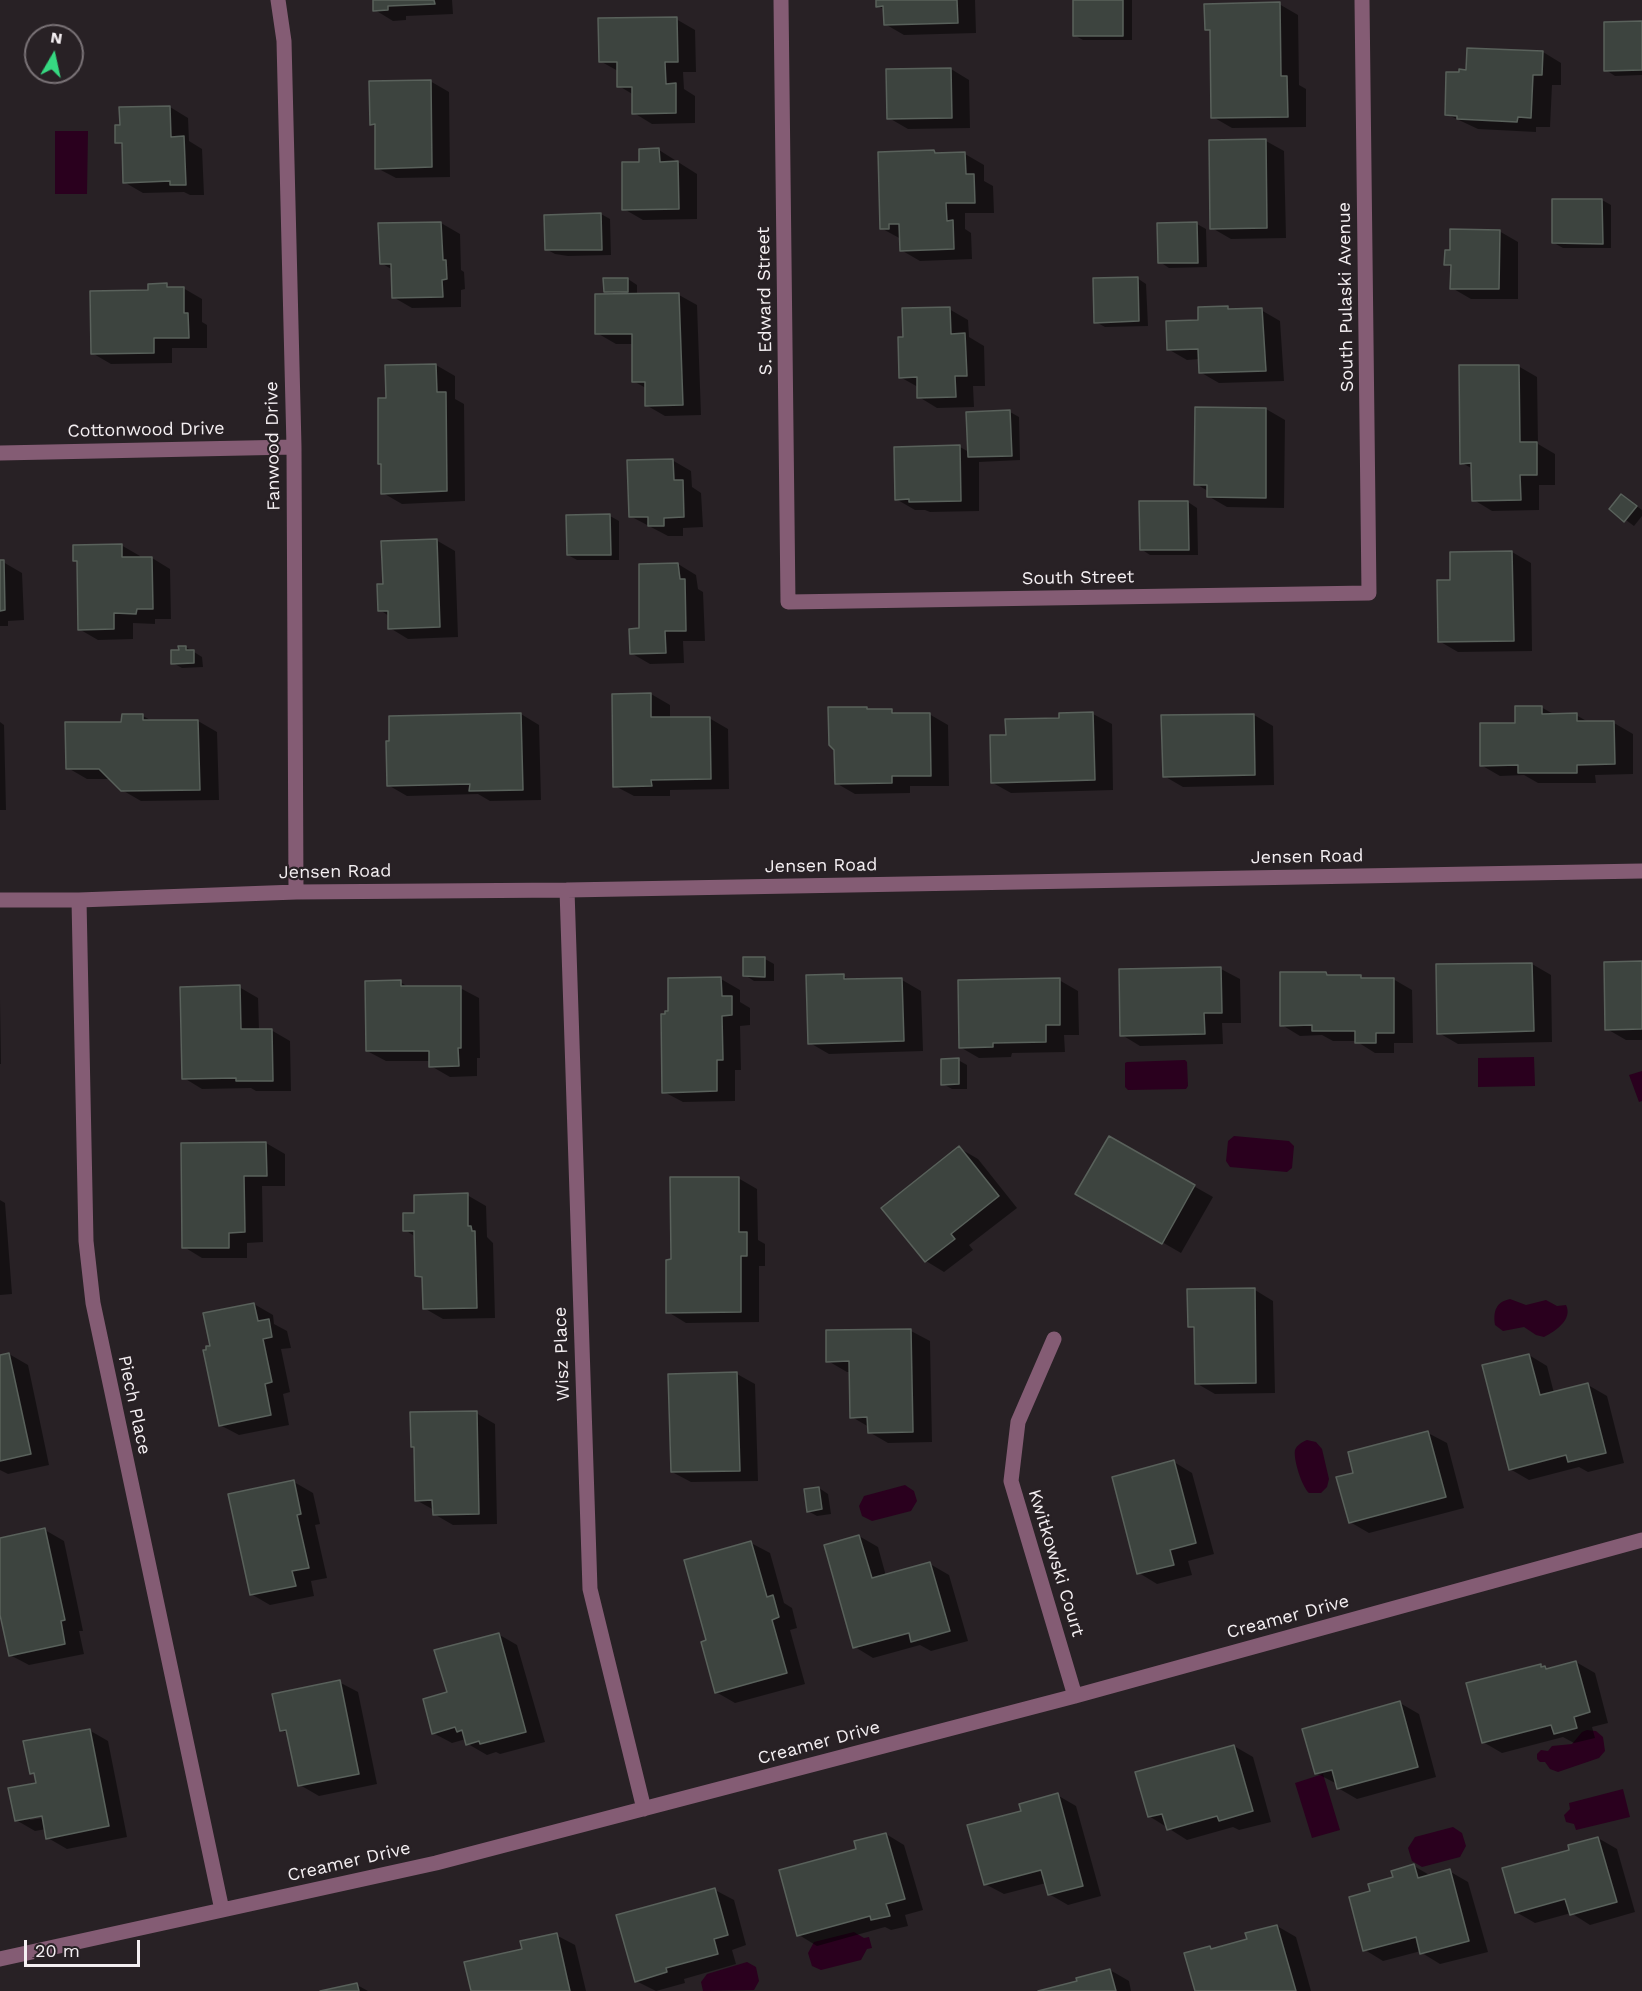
<!DOCTYPE html>
<html>
<head>
<meta charset="utf-8">
<style>
	body { margin:0 }
	#map { position:relative; width:1642px; height:1991px; overflow:hidden; background:#282125; font-family:"Work Sans",sans-serif }
	canvas { display:block }
	.north { position:absolute; left:24px; top:24px; width:60px; height:60px; box-sizing:border-box; background:#282125; border:2px solid #7a7377; border-radius:50%; rotate:9deg; font-size:16px; font-weight:700; line-height:24px; text-align:center; color:#f4eff2 }
	.north::after { content:''; display:block; margin:auto; width:21px; height:27px; background:#36d881; clip-path:polygon(50% 0,100% 100%,50% 72%,0 100%) }
	.scale { position:absolute; left:24px; top:1940px; width:116px; height:27px; box-sizing:border-box; border:3px solid #f4eff2; border-top:0; padding-left:8px; font-size:18px; line-height:21px; white-space:nowrap; color:#f4eff2; -webkit-text-stroke:4px #282125; paint-order:stroke }
</style>
</head>
<body>
<div id="map">
<canvas width="1642" height="1991"></canvas>
<div class="north">N</div>
<div class="scale">20 m</div>
</div>
<script>
const context = document.querySelector('canvas').getContext('2d');
context.lineJoin = 'round';
function fillPath(path, color) {
  context.fillStyle = color;
  context.fill(path, 'evenodd');
}
function strokePath(path, color, width, dash) {
  context.strokeStyle = color;
  context.lineWidth = width;
  context.lineCap = dash ? 'butt' : 'round';
  context.setLineDash(dash || []);
  context.stroke(path);
}
function write(font, color, halo, rows, align = 'center') {
  context.font = font + ' "Work Sans",sans-serif';
  context.lineWidth = 4.5;
  context.setLineDash([]);
  context.textBaseline = 'middle';
  context.strokeStyle = halo;
  context.fillStyle = color;
  for (const [text, x, y, turn = 0] of rows) {
    context.save();
    context.translate(x, y);
    context.rotate((+turn || 0) * Math.PI / 180);
    context.textAlign = isNaN(turn) ? turn : align;
    if (halo) context.strokeText(text, 0, 0);
    context.fillText(text, 0, 0);
    context.restore();
  }
}
const water = new Path2D(`
	M55 131H88L87 194H55Z
	M1534 1057 1535 1086 1478 1087V1058Z
	M1185 1060 1187 1062 1188 1086 1186 1089 1128 1090 1125 1087V1063L1127 1062Z
	M1642 1071V1101L1639 1102 1629 1075Z
	M1234 1136 1289 1141 1294 1146 1292 1168 1287 1172 1230 1167 1226 1161 1228 1141Z
	M1510 1299 1526 1305 1546 1300 1557 1306 1566 1305C1573 1319 1556 1331 1544 1337L1536 1335 1524 1327 1503 1331 1495 1325C1493 1311 1496 1302 1510 1299Z
	M1307 1440 1316 1442 1322 1449 1329 1479 1327 1487 1321 1493H1309C1302 1487 1293 1459 1295 1450 1297 1445 1302 1442 1307 1440Z
	M905 1485 914 1491 917 1501 911 1511 872 1521 862 1516 859 1506 864 1496Z
	M1587 1730 1596 1731 1603 1737 1605 1751 1599 1758 1558 1772 1550 1769 1545 1762H1540L1537 1759V1754L1541 1750 1548 1751 1552 1746 1572 1744 1582 1732Z
	M1323 1774 1340 1830 1312 1838 1295 1783Z
	M1623 1789 1630 1817 1576 1830 1574 1824 1566 1822 1564 1815 1570 1809 1569 1803Z
	M1453 1827 1462 1833 1466 1846 1460 1857 1422 1867 1412 1861 1408 1848 1415 1837Z
	M854 1932 864 1938 869 1937 872 1948 867 1949 861 1960 821 1970 812 1966 808 1953 814 1942Z
	M747 1962 756 1967 759 1981 754 1990 703 1991 701 1982 707 1974Z`);
const shadow = new Path2D(`
	M374 0H452L453 14 406 16V20L393 21 375 10Z
	M878 0H975L976 33 904 35 885 24V10L878 6Z
	M1074 0H1132V40H1083L1074 35Z
	M1279 4 1298 15 1299 85 1306 89V127L1232 128 1213 117 1212 32 1207 29Z
	M676 19 695 30 696 72H683L684 89 695 96V123L652 124 634 113V95L619 86 618 71 600 61Z
	M1642 23V75L1615 76 1606 70Z
	M1543 52 1561 63V85H1552L1550 127H1536V132L1478 129 1446 114 1468 71Z
	M951 69 969 80 970 128 908 129 889 118Z
	M430 81 449 92 450 177 396 178 377 168 376 127 372 124Z
	M170 107 188 118 189 141 202 149 204 195H190L184 192 143 193 124 182V146L117 142 121 126Z
	M1266 141 1284 151 1286 238 1231 239 1212 228Z
	M659 150 697 174V219L643 220 624 209 641 163Z
	M934 152 940 155 965 154 984 165V181L993 186 994 213H965V229L971 233 972 259 920 261 901 250V239L881 228Z
	M1602 200 1611 205V248H1563L1554 243Z
	M601 214 610 219 611 255 568 256 555 254 546 249Z
	M441 223 460 234 461 270 464 272 465 289 461 290V307L412 308 393 297V270L381 263Z
	M1159 224H1197L1206 229 1207 267 1169 268 1160 262Z
	M1499 231 1518 242V299H1471L1452 288V268L1446 264 1452 251Z
	M1137 278 1146 284 1148 326 1105 327 1096 322Z
	M628 279 637 285V295H679L697 305 701 415 665 416 646 405V388L633 381V344H616L597 333 613 295 605 291Z
	M167 285 173 289 183 288 202 299V322L207 325V348H172V363L111 364 92 353 149 291Z
	M1199 308 1261 310 1280 321 1284 381 1219 383 1200 372V359L1187 360 1168 349 1200 322Z
	M949 309 968 320 969 337 984 346 985 386H973L974 407 937 408 919 397 918 387 900 377 905 339Z
	M436 365 455 376V399L464 404 465 501 402 504 383 493 387 399Z
	M1518 366 1537 377 1538 444 1555 454V485H1539V510L1492 511 1474 500 1473 469 1462 463Z
	M1266 409 1285 420 1284 508 1227 507 1208 496V491L1196 484Z
	M1010 412 1019 417 1020 460 979 462V511L930 512 925 510H915L896 499 960 447 969 452Z
	M672 460 691 471 692 487 701 493 703 527 683 528V536H668L630 516Z
	M1621 495 1642 510V516L1634 526 1611 509Z
	M1188 502 1197 508 1198 555H1150L1141 549 1140 503Z
	M610 516 619 521V560H577L568 555Z
	M436 540 455 551 458 637 408 639 390 628 389 616 380 610 384 585Z
	M121 545 140 556V558H152L170 569 171 619H155V624L133 623V639L98 640 79 629V562L75 560Z
	M1512 552 1531 563 1532 651 1458 652 1439 641 1452 581Z
	M0 562H3L22 573 24 620 8 621V626H0Z
	M678 564 696 575 698 589 703 592 705 641H683L684 663 650 664 631 653 640 630Z
	M186 647 202 657 203 667 182 668 173 663Z
	M651 694 670 705V719L709 718 728 729 729 789 670 790V796H634L615 786 613 695Z
	M1541 707 1555 715H1576L1590 723H1614L1633 734V774L1595 775 1596 783H1538L1524 775 1500 776 1481 765Z
	M867 708 871 711H892L898 715 929 714 948 725 949 786H910V793L855 794 836 783Z
	M521 714 539 725 541 800 490 801 478 794 407 796 388 785Z
	M1093 714 1112 724 1113 790 1011 793 993 783 1007 736 1060 719Z
	M1254 715 1273 726 1274 785 1183 787 1164 776Z
	M143 716 154 722 198 721 217 732 219 800 141 801 122 790 110 779H87L68 768 123 723Z
	M0 722 4 725 6 810H0Z
	M765 959 774 964V981H754L745 975Z
	M1642 962V1040H1626L1607 1029Z
	M1532 964 1551 975 1552 1042 1458 1044 1439 1033Z
	M1221 969 1240 979 1241 1023H1222L1223 1044 1140 1046 1122 1035Z
	M1326 974 1332 977 1393 979 1412 990 1413 1043H1394V1053H1375L1356 1041H1333L1322 1035 1300 1036 1282 1025Z
	M843 976 852 981 902 980 921 991 923 1051 829 1054 810 1043Z
	M721 979 740 990V1002L750 1008V1025L740 1026 741 1070H735V1101L683 1102 664 1092 666 1015Z
	M1059 980 1078 991 1079 1035H1064L1065 1052 1012 1053 1011 1057 979 1058 960 1047Z
	M400 982 410 988H460L479 998 480 1058H477V1076L450 1077 431 1066V1061H386L367 1051Z
	M239 987 258 998 259 1030H271L290 1041 291 1091H256L251 1088 202 1089 184 1078Z
	M0 1000 1 1064H0Z
	M958 1060 967 1065V1089H952L943 1084Z
	M1109 1138 1213 1197 1181 1253 1077 1193Z
	M266 1143 285 1154V1186H262L263 1242 247 1243V1258H202L184 1247Z
	M959 1148 978 1159 1017 1208 969 1245 973 1250 944 1272 926 1261Z
	M738 1178 757 1189 758 1240 765 1244V1266H759V1322L686 1323 668 1312 672 1261Z
	M467 1195 486 1206 487 1237 493 1243 495 1318 443 1319 424 1308 423 1279 417 1276 416 1237 405 1230Z
	M0 1200 5 1203 12 1294 0 1295Z
	M1255 1290 1273 1301 1275 1393 1215 1394 1196 1383V1330L1189 1326Z
	M254 1304 273 1315 274 1324 287 1331 291 1348 281 1349 290 1392 283 1394 289 1425 239 1435 220 1425 208 1351Z
	M911 1331 930 1341 932 1442 888 1443 869 1432V1427L852 1417 851 1372H847L828 1361Z
	M9 1354 28 1365 49 1465 8 1474 0 1470V1356Z
	M1529 1355 1547 1366 1554 1393 1588 1385 1607 1396 1624 1463 1588 1472 1579 1467 1529 1480 1510 1469Z
	M737 1374 755 1384 758 1481 691 1482 672 1472Z
	M476 1413 495 1424 497 1524 453 1525 434 1514V1510L416 1500V1449L412 1447Z
	M1428 1433 1447 1443 1464 1508 1369 1533 1350 1522 1355 1474Z
	M1174 1462 1192 1473 1214 1554 1188 1561 1192 1575 1157 1584 1139 1573Z
	M294 1482 313 1493 320 1524 315 1525 327 1578 311 1581 314 1596 270 1605 251 1594Z
	M819 1488 828 1494 831 1514 817 1516 808 1511Z
	M45 1530 64 1541 83 1631H79L84 1654 29 1665 10 1655 0 1608V1540Z
	M859 1536 878 1547 886 1576 930 1564 949 1575 968 1641 931 1651 920 1645 873 1658 855 1647Z
	M751 1543 770 1553 784 1603 792 1608 797 1628 790 1630 805 1684 735 1703 716 1692 708 1641Z
	M498 1634 517 1645 545 1742 500 1754 496 1752 487 1755 468 1744 466 1739 452 1743 433 1733 448 1693Z
	M1576 1662 1595 1673 1608 1723 1592 1727 1595 1738 1574 1743 1563 1737 1502 1753 1483 1742 1540 1666 1548 1670Z
	M339 1682 358 1692 377 1784 319 1796 300 1785 289 1734 281 1730Z
	M1400 1703 1419 1714 1436 1777 1357 1799 1338 1788 1337 1784 1316 1773Z
	M89 1730 108 1741 127 1837 67 1849 48 1838 46 1829 35 1831 16 1820 38 1784 36 1775 31 1773ZM49 1814 50 1817 30 1820V1817Z
	M1234 1746 1253 1757 1271 1822 1239 1830 1233 1827 1187 1840 1149 1816Z
	M1057 1795 1076 1806 1101 1896 1068 1905 1049 1894 1046 1883 1004 1894 985 1884 1022 1812Z
	M886 1834 904 1845 923 1910 905 1915 908 1926 891 1930 885 1927 817 1946 799 1935 858 1850Z
	M1598 1838 1617 1849 1635 1912 1590 1925 1571 1913 1535 1923 1516 1912 1571 1851Z
	M1414 1866 1431 1876 1449 1871 1468 1882 1488 1952 1440 1964 1422 1953 1421 1951 1383 1961 1365 1950 1372 1892Z
	M715 1890 734 1900 746 1945 732 1950 736 1964 684 1979 685 1983 656 1991 636 1981Z
	M1277 1926 1296 1937 1311 1991H1197L1210 1947 1214 1950 1249 1940Z
	M556 1935 575 1945 586 1991H472L524 1950Z
	M1110 1970 1129 1981 1131 1991H1044L1079 1982Z
	M357 1985 368 1991H327Z`);
const building = new Path2D(`
	M373 0H434L435 4 388 6V10L373 11Z
	M876 0H957L958 23 884 25 883 6 876 7Z
	M1073 0H1123V36H1073Z
	M1280 2 1281 76H1287L1288 117 1211 118 1210 30H1205L1204 4Z
	M677 17 678 62H665L666 84 676 83V113L632 114V87H617V62H599L598 18Z
	M1642 21V70L1604 71V22Z
	M1467 48 1543 51 1542 75H1533L1531 118 1518 117 1517 122 1457 119V116L1445 115 1446 72H1459V69L1466 70Z
	M951 68 952 118 887 119 886 69Z
	M431 80 432 167 375 169V124L370 125 369 81Z
	M170 106 171 137 184 136 186 185H170V181L123 183 122 143H115V125H120L119 107Z
	M1266 139 1267 228 1210 229 1209 140Z
	M659 148 660 162 678 161 679 209 622 210V162H639V149Z
	M934 150 935 153 965 152 966 174H974L975 203H946L947 221 953 220 954 249 900 251 899 224H889V229H880L878 152Z
	M1552 199H1602L1603 244 1552 243Z
	M601 213 602 250H545L544 215Z
	M441 222 443 260H446L447 279 442 280 443 297 392 298 391 264H380L378 223Z
	M1197 222 1198 263H1158L1157 223Z
	M1450 229 1500 230 1499 289H1450L1451 265H1444L1445 250H1450Z
	M1138 277 1139 321 1094 323 1093 278Z
	M603 278H628V292H604Z
	M167 283V287H184V313H188L189 338H154V353L91 354 90 291 148 290V284Z
	M679 293 683 405 645 406V382H632V334H595V294Z
	M1228 306V309L1262 308 1266 371 1199 373 1198 349 1167 350 1166 321 1198 320V307Z
	M950 307 951 334 965 333 967 376H955L956 397 917 398V377L899 378 898 337H903L902 308Z
	M436 364 437 392H446L447 491 381 494V464H378V398H386L385 365Z
	M1459 365H1519L1520 442H1537V475H1520L1521 500 1472 501 1471 463 1460 464Z
	M1195 407 1266 408V498L1207 497V485H1194Z
	M1010 410 1012 456 968 457 966 412Z
	M960 445 961 501 909 502V499L895 500 894 447Z
	M673 459 674 480H683L684 517 664 518V526H648V517H629L627 460Z
	M1621 494 1637 506 1624 522 1609 509Z
	M1139 501H1188L1189 550H1140Z
	M610 514 611 555H567L566 515Z
	M437 539 440 627 388 629V611H378L377 584H383L381 541Z
	M122 544V557H152L153 609H137L136 614 114 613V629L78 630 77 561H73V545Z
	M1512 551 1514 641 1438 642 1437 580H1450V552Z
	M0 560H4L5 610 0 611Z
	M678 563 680 579H685L686 631H665L666 653 630 654 629 629 639 628V564Z
	M178 646H186V650H194V663L171 664V650H179Z
	M651 693V717H710L711 779 651 780 652 786 613 787 612 694Z
	M1515 706H1542V714L1577 713V721H1614L1615 764 1577 765V773H1518V765L1480 766V723H1515Z
	M828 707H867V709H892V713H930L931 776H892V783L835 784 834 750 829 745Z
	M1093 712 1095 780 991 783 990 735H1006L1005 719 1059 718V713Z
	M521 713 523 790 469 791 470 784 387 786 386 741H389V716Z
	M122 714H143V720H198L200 790 121 791 99 769H66L65 722H121Z
	M1254 714 1255 775 1163 777 1161 715Z
	M743 957H765V977L743 976Z
	M1642 961V1029L1605 1030 1604 962Z
	M1532 963 1534 1031 1437 1034 1436 964Z
	M1221 967 1222 1013H1204L1205 1034 1120 1036 1119 969Z
	M1280 972H1326L1327 975H1361V978H1394V1033H1376V1043H1355V1031H1312V1025L1280 1026Z
	M844 974V979L902 978 904 1041 808 1044 806 975Z
	M721 977 722 996H732V1015L722 1016 723 1060H717V1091L662 1093 661 1014H665V1011H668V978Z
	M1060 978V1025H1046V1042L993 1043V1047L959 1048 958 980Z
	M401 980V986H461V1048H458L459 1066 429 1067V1051H366L365 981Z
	M240 985 241 1029H272L273 1081H236V1078L182 1079 180 987Z
	M959 1058V1084L941 1085V1059Z
	M1109 1136 1195 1185 1162 1244 1075 1194Z
	M266 1142 267 1176H244L245 1232 229 1233V1248H182L181 1143Z
	M959 1146 999 1196 951 1234 955 1239 925 1262 881 1208Z
	M670 1177H739V1232H747V1256H741V1312L666 1313V1260L671 1259Z
	M468 1193V1226H471L472 1231H475L477 1308 423 1309 422 1277 415 1276 414 1231H403V1213H414V1195Z
	M1255 1288 1256 1383 1195 1384 1194 1327H1188L1187 1289Z
	M254 1303 258 1321 269 1319 272 1337 263 1339 272 1382 265 1384 271 1415 219 1426 203 1350H206V1346H210L203 1313Z
	M911 1329 913 1432 868 1433 867 1417 850 1418 849 1361 826 1362V1330Z
	M9 1353 31 1454 0 1461V1355Z
	M1529 1354 1540 1395 1588 1383 1606 1453 1568 1462 1566 1455 1509 1470 1482 1365Z
	M737 1372 740 1471 671 1472 668 1374Z
	M477 1411 479 1514 433 1515 432 1500 415 1501 414 1447H411L410 1412Z
	M1428 1431 1446 1497 1349 1523 1336 1477 1353 1473 1348 1452Z
	M1174 1460 1196 1543 1170 1550 1174 1565 1137 1574 1112 1477Z
	M294 1480 301 1514 297 1515 309 1568 292 1571 296 1586 250 1595 228 1494Z
	M819 1487 822 1509 807 1512 804 1489Z
	M45 1528 65 1620 61 1621 65 1644 9 1656 0 1615V1538Z
	M859 1535 872 1578 930 1562 950 1631 911 1642 909 1633 853 1648 824 1545Z
	M751 1541 767 1597 773 1595 779 1617 772 1620 787 1673 715 1693 701 1642 706 1640 684 1560Z
	M499 1633 526 1732 480 1744 479 1741 466 1745 462 1730 457 1732 455 1727 432 1734 423 1699 447 1692 434 1650Z
	M1576 1661 1590 1712 1574 1717 1577 1728 1554 1734 1551 1725 1482 1743 1466 1683 1541 1664V1667L1545 1666 1546 1669Z
	M340 1680 359 1774 298 1786 286 1730 280 1731 272 1694Z
	M1400 1701 1418 1767 1337 1789 1332 1770 1315 1774 1302 1729Z
	M90 1729 109 1826 46 1839 42 1816 15 1821 8 1788 36 1783 34 1773 30 1774 23 1741Z
	M1234 1745 1253 1811 1219 1821 1217 1816 1167 1830 1162 1814 1148 1817 1135 1772Z
	M1058 1793 1083 1886 1048 1895 1041 1870 984 1885 967 1825 1021 1811 1019 1804Z
	M886 1833 905 1899 886 1904 890 1916 871 1920 870 1916 797 1936 779 1870 856 1849 854 1841Z
	M1598 1837 1617 1902 1570 1915 1565 1899 1515 1913 1502 1868 1569 1850 1568 1845Z
	M1414 1864 1418 1878 1450 1869 1469 1941 1420 1954 1416 1937 1363 1951 1349 1897 1370 1891 1368 1884 1393 1877 1391 1871Z
	M715 1888 728 1935 714 1939 718 1954 666 1968 667 1972 635 1982 616 1915Z
	M1277 1925 1296 1991H1195L1184 1953 1210 1946 1211 1949 1247 1939 1245 1933Z
	M557 1933 570 1991H471L464 1962 522 1949 520 1941Z
	M1110 1969 1116 1991H1038L1077 1981 1076 1978Z
	M357 1983 359 1991H320Z`);
const street = new Path2D(`
	M278 0 284 41 294 447 296 892
	M781 0 788 602 1369 593 1362 0
	M0 453 294 447
	M567 890 590 1589 644 1809
	M0 900H79L296 892 567 890 1642 871
	M79 900 86 1241 93 1303 222 1910
	M1054 1339 1018 1422 1011 1481 1075 1696
	M0 1959 436 1863 1075 1696 1642 1540`);
const streetNames = [
	["South Pulaski Avenue",1346,297,-91],
	["S. Edward Street",765,301,-91],
	["Cottonwood Drive",146,430,-1],
	["Fanwood Drive",273,446,-91],
	["South Street",1078,578,-1],
	["Jensen Road",1307,857,-1],
	["Jensen Road",821,866,-1],
	["Jensen Road",335,872,-1],
	["Wisz Place",562,1354,-92],
	["Piech Place",134,1405,78],
	["Kwitkowski Court",1056,1563,73],
	["Creamer Drive",1288,1617,-15],
	["Creamer Drive",819,1743,-15],
	["Creamer Drive",349,1862,-13]
];
fillPath(water, '#2a001e');
fillPath(shadow, '#0007');
fillPath(building, '#3d443f');
strokePath(building, '#59615b', 1.5);
strokePath(street, '#845c74', 15);
write('18px', '#f4eff2', '#282125', streetNames);
</script>
</body>
</html>
